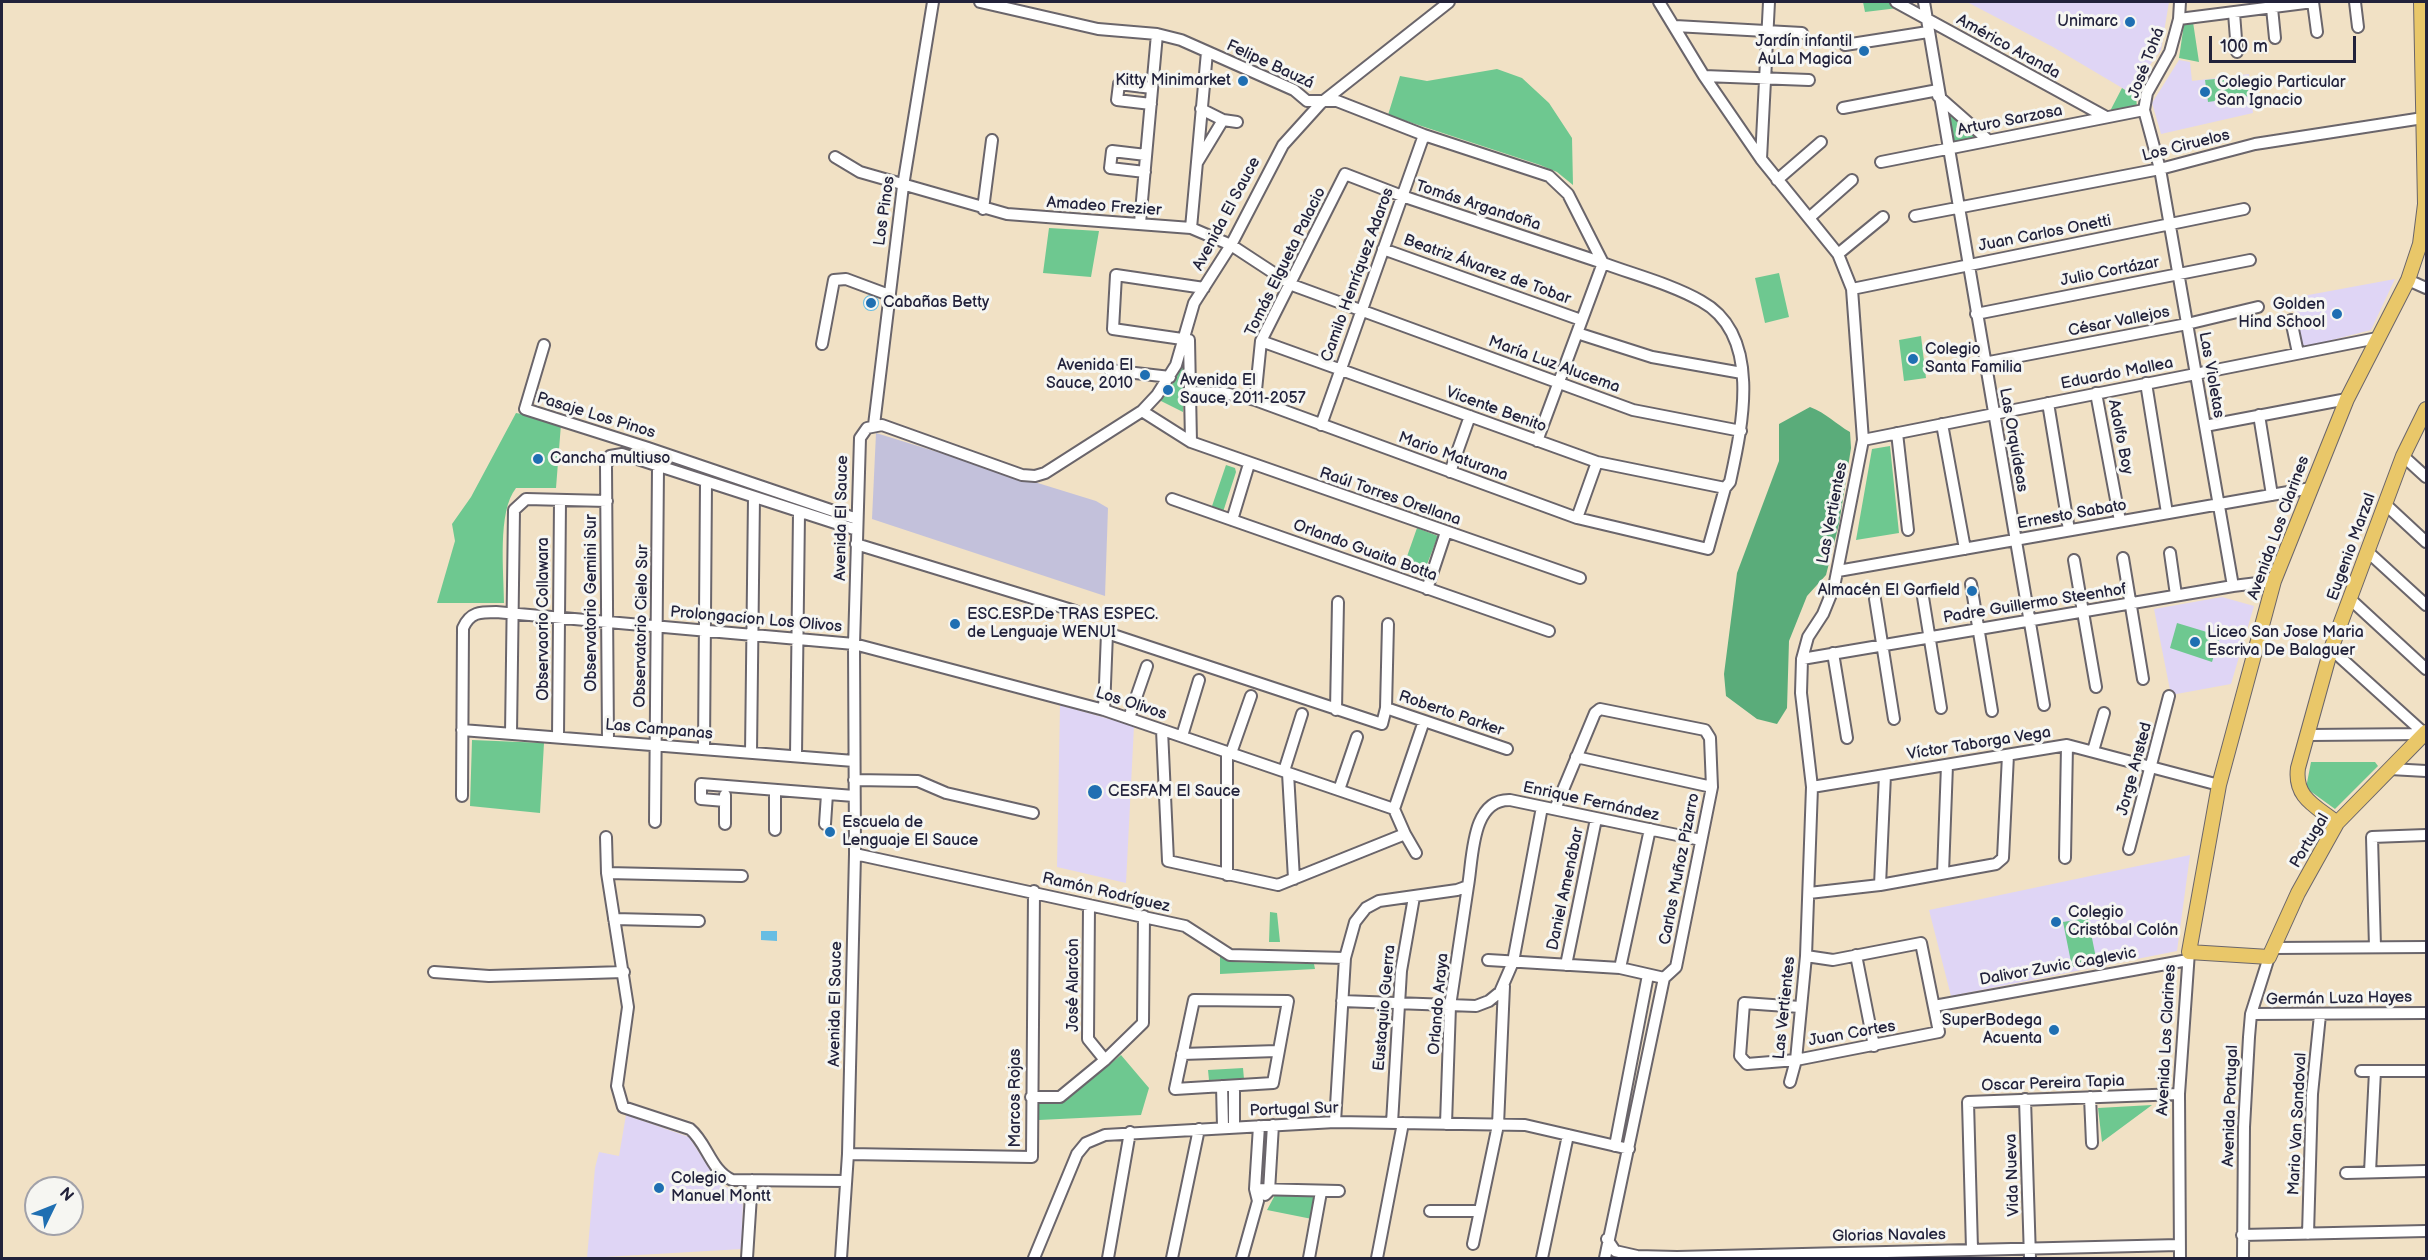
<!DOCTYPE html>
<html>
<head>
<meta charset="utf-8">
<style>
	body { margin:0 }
	#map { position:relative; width:2428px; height:1260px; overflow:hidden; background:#f1e1c5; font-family:"Balsamiq Sans",sans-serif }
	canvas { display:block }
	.frame { position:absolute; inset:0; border:3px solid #22223b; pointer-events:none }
	.north { position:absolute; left:24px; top:1176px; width:60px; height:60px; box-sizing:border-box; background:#f6f6f2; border:2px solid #a1a1a9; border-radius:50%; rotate:47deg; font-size:16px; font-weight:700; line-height:24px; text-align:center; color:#22223b }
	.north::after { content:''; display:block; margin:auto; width:21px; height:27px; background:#1f6fb2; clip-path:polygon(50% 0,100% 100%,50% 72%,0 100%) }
	.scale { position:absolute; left:2209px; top:36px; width:147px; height:27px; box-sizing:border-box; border:3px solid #22223b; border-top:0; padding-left:8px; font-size:18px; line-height:21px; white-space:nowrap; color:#22223b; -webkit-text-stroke:4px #f6f6f2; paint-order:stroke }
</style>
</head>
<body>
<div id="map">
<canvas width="2428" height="1260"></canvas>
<div class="frame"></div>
<div class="north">N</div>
<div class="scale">100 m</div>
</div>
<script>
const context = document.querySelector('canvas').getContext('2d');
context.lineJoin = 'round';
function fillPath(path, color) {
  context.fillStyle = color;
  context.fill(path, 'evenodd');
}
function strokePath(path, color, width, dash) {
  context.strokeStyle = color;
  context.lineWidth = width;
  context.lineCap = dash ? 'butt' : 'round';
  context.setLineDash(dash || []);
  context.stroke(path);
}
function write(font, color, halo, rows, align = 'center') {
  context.font = font + ' "Balsamiq Sans",sans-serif';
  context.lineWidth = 6;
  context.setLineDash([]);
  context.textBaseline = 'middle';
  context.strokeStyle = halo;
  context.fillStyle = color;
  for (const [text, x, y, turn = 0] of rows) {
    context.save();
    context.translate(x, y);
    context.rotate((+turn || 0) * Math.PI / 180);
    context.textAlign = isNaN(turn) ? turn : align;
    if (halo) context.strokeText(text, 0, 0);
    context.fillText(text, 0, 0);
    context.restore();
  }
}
const built = new Path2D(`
	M1967 2H2169L2161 50 2142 76 2134 95 2053 47Z
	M2179 60 2190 62 2192 81 2249 74 2253 113 2161 134 2152 103Z
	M2395 279 2371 330 2301 348 2292 298Z
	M2222 597 2254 606 2231 684 2171 695 2154 609Z
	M1060 705 1134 726 1126 883 1057 867Z
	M2190 855 2177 951 1951 996 1929 910Z
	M626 1115 689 1137 720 1185 743 1193 742 1249 587 1258 595 1168 599 1152 619 1156Z`);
const industrial = new Path2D(`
	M876 433 1096 501 1108 508 1105 596 872 519Z`);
const green = new Path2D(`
	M1863 2H1891L1898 8 1865 12Z
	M2193 22 2199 62 2179 58 2184 24Z
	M1497 69 1522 78 1549 103 1572 138 1573 185 1557 172 1540 165 1388 115 1400 76 1427 81Z
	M2247 76 2249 96 2208 102 2205 80Z
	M2122 88 2136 97 2137 107 2109 113Z
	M1945 104 1980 139 1950 144Z
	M1049 228 1099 231 1091 277 1043 273Z
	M1779 273 1789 317 1765 323 1755 278Z
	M1921 336 1926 378 1904 381 1899 340Z
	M1185 350 1183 412 1159 400C1175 384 1181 372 1185 350Z
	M516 413 539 417 561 424 556 488H516C497 512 504 572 504 603H437L455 541 452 524 471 497Z
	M1890 446 1899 533 1856 540 1872 449Z
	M1226 465 1235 468 1236 472 1223 512 1211 509Z
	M1417 528 1438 536 1424 572 1404 565Z
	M2177 623 2220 636 2212 662 2170 648Z
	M472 740 544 743 540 813 470 806Z
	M2311 762H2375L2378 766 2335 809 2306 788Z
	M1270 912 1277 913 1280 942H1269Z
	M2088 918 2097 963 2072 967 2063 922Z
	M1220 956 1233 962 1314 964 1315 969 1220 974Z
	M1121 1055 1149 1088 1141 1115 1039 1120 1038 1103 1064 1102Z
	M1243 1068 1244 1079 1209 1080 1208 1070Z
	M2152 1105 2102 1142 2098 1108Z
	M1275 1195 1314 1197 1312 1219 1267 1210Z`);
const forest = new Path2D(`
	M1810 407C1826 413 1836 424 1850 432L1851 448 1839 524 1826 575 1807 596 1789 641 1787 708 1777 724 1757 719 1726 696 1724 674 1737 573 1779 461V424Z`);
const water = new Path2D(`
	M863 303a8 8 0 1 1 16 0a8 8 0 1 1-16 0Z
	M761 931H777V941L761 940Z`);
const minor = new Path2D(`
	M980 2 1098 29 1157 34 1181 40 1294 90 1307 101H1337L1424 135 1549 176 1568 194 1603 263C1635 275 1671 284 1701 301 1763 335 1742 427 1730 482L1725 488 1708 549 1577 518 1255 400 1224 393 1191 392
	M1659 2 1704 76 1761 159 1838 254 1852 289 1863 440 1834 587 1823 614 1808 637 1802 659 1801 693 1812 787 1806 956 1796 1060 1790 1082
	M1896 2 2106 117
	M1924 2 2044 705
	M2180 2 2179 19 2170 52 2147 93 2144 110 2160 169 2233 586
	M2313 2 2317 32
	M2355 2 2358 27
	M2272 8 2275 38
	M2234 13 2237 52
	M2179 19 2313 2
	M1675 26 1802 33
	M1845 45 1928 32
	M1704 76 1809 80
	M1938 96 1988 140
	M1151 104 1117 100 1119 84 1152 88
	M1843 108 1938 90
	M1201 109 1223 120 1237 122
	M835 157 860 172 1007 214 1191 228 1231 245 1292 285 1633 410 1741 431
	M1761 159 1769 2
	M1881 162 2144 110
	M1197 163 1223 120
	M1145 172 1110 168 1112 151 1146 155
	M1777 180 1821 142
	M983 209 992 140
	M1915 216 2160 169 2255 144 2423 118
	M1809 218 1852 180
	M1140 223 1157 34
	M1191 228 1207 52
	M1383 249 1581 320
	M1838 254 1883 217
	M2408 280 2426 288
	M1852 289 2244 209
	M1976 314 2250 260
	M2291 320 2298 353
	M1577 333 1652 357 1742 373
	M1261 341 1597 462 1725 488
	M822 344 834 280 846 279 889 295
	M544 345 525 409 648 448 857 519
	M1984 363 2187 324 2258 307
	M1109 370 1170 377
	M2146 383 2167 513
	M2096 393 2120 521
	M1255 400 1261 341 1345 174 1402 196 1603 263 1537 441
	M2048 403 2069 530
	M1142 411 1191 442 1580 578
	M2259 415 2272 495
	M1942 424 1965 549
	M874 425 903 186 933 2
	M1321 425 1424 135
	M2205 426 2347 399
	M1897 433 1908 530
	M1863 440 2377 338
	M1191 442 1189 340 1113 329 1116 275 1204 288
	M2403 456 2426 477
	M1450 472 1470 416
	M1172 499 1549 631
	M2385 504 2426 542
	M1577 518 1597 462
	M1232 520 1249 464
	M856 544 1075 611
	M2368 552 2426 605
	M2170 553 2176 595
	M2123 558 2143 679
	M2074 560 2096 687
	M1838 571 2311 488
	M1971 584 1992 711
	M1427 589 1446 532
	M1922 591 1941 708
	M1875 599 1894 719
	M2350 599 2426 669
	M2331 649 2425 734
	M1833 653 1847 738
	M1802 659 2233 586 2274 581
	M1386 708 1507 749
	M1104 710 1107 633 1382 724 1386 708 1388 624
	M1336 710 1338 602
	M1129 718 1147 666
	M462 730 854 761
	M1162 730 1168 861 1278 885 1405 834 1394 809
	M511 734 514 510 526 499 607 501
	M2309 735 2425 734
	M1182 736 1199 680
	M558 737 560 501
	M608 741 606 466 610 456 622 454 857 530
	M704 749 706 482
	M2093 751 2104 713
	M751 753 754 497
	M1231 753 1251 696
	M796 756 799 513
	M1576 757 1712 787
	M2390 769 2426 771
	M1284 771 1302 714
	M1288 773 1294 879
	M854 780 918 781 946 793 1033 813
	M1812 787 2067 745 2219 785
	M775 790V830
	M1339 790 1357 737
	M462 796 463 628C470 612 480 612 496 612L854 644 1104 710 1394 809
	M725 801 701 799V784L854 796
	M1394 809 1424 721
	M1555 809 1595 713 1600 709 1705 730 1710 738 1712 787 1676 967 1664 978 1605 1258
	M655 822 658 467
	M725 824V795
	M825 824 827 794
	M1405 834 1416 853
	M606 837 607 873 628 1007 617 1086 623 1107 690 1129C707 1143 711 1171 732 1180L846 1181
	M2129 849 2169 696
	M855 854 1185 926 1230 955 1345 958
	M2065 858 2067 745
	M607 873 742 876
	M1943 873 1947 765
	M1227 875V752
	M1880 885 1885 775
	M1809 893 1880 885 1996 864 2003 858 2008 755
	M1089 905 1088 1039 1105 1060
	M614 919 699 921
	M2375 947 2372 837 2426 835
	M2274 948 2426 947
	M1856 955 1874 1046
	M1488 960 1620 968 1664 978
	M1566 965 1596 819
	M1620 968 1650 829
	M434 972 489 976 624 972
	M1194 1000 1288 1001 1273 1083 1175 1089Z
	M1342 1001 1476 1006 1489 1001 1500 992 1513 962 1542 807
	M1934 1006 2188 960
	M1800 1007 1744 1003 1740 1056 1747 1064 1796 1060 1939 1032 1921 943 1833 960 1806 956
	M2251 1014 2426 1013
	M1182 1054 1277 1051
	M2361 1071H2426
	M1222 1086 1223 1127
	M1234 1086V1127
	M1031 1097H1060L1105 1060 1143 1023 1144 916
	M2090 1097 2092 1143
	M2025 1099 2030 1258
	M1335 1122 1345 958 1355 922 1366 908 1379 901 1457 890 1468 886C1473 858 1471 799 1510 800L1701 840
	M1392 1123 1401 971 1414 897
	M1446 1124 1450 1006 1468 886
	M1615 1146 1648 975
	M848 1154 1032 1157 1034 891
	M2370 1172 2375 1071
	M2346 1173 2426 1171
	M1255 1189 1339 1191
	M1265 1195 1269 1191 1273 1125
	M1430 1211H1479
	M2308 1234 2312 1094 2320 1015
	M2242 1235 2426 1231
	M1607 1239 1615 1251 1637 1256 1677 1257 2179 1245
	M1473 1244 1498 1125 1504 986
	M1972 1249 1968 1102 2179 1094
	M747 1258 752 1180
	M841 1258 848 1154 855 854 854 644 860 438 867 428 882 425 1022 475 1035 476 1045 473 1142 411 1157 395 1176 365 1194 303 1231 245 1283 145 1321 103 1449 2
	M1034 1258 1077 1154 1086 1143 1105 1135 1335 1122 1525 1125 1629 1149
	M1108 1258 1130 1132
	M1172 1258 1199 1129
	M1242 1258 1258 1201 1255 1189 1259 1126
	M1309 1258 1321 1192
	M1377 1258 1403 1123
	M1542 1258 1568 1135
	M2180 1258 2179 1094 2189 952
	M2243 1258 2244 1127 2249 1037 2251 1014 2269 957`);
const major = new Path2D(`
	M2421 2 2425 204 2420 244 2408 280 2347 399 2274 581 2219 785 2189 952 2269 957 2298 893 2337 823 2426 732
	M2337 823C2316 806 2294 798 2298 768L2331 649 2403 456 2426 409`);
const markers = [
	[2130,22,6,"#1f6fb2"],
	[1864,51,6,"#1f6fb2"],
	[1243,81,6,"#1f6fb2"],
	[2205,92,6,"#1f6fb2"],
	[871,303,6,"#1f6fb2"],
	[2337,314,6,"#1f6fb2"],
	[1913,359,6,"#1f6fb2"],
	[1145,375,6,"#1f6fb2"],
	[1168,390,6,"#1f6fb2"],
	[538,459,6,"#1f6fb2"],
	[1972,591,6,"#1f6fb2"],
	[955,624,6,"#1f6fb2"],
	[2195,642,6,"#1f6fb2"],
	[1095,792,8,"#1f6fb2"],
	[830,832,6,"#1f6fb2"],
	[2056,922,6,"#1f6fb2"],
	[2054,1030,6,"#1f6fb2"],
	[659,1188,6,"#1f6fb2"]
];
const poiNames = [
	["Unimarc",2118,22,"right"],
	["Jardín infantil",1852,42,"right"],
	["AuLa Magica",1852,60,"right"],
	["Kitty Minimarket",1231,81,"right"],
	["Colegio Particular",2217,83],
	["San Ignacio",2217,101],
	["Cabañas Betty",883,303],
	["Golden",2325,305,"right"],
	["Hind School",2325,323,"right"],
	["Colegio",1925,350],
	["Santa Familia",1925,368],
	["Avenida El",1133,366,"right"],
	["Sauce, 2010",1133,384,"right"],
	["Avenida El",1180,381],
	["Sauce, 2011-2057",1180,399],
	["Cancha multiuso",550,459],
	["Almacén El Garfield",1960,591,"right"],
	["ESC.ESP.De TRAS ESPEC.",967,615],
	["de Lenguaje WENUI",967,633],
	["Liceo San Jose Maria",2207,633],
	["Escriva De Balaguer",2207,651],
	["CESFAM El Sauce",1108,792],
	["Escuela de",842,823],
	["Lenguaje El Sauce",842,841],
	["Colegio",2068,913],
	["Cristóbal Colón",2068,931],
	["SuperBodega",2042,1021,"right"],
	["Acuenta",2042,1039,"right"],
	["Colegio",671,1179],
	["Manuel Montt",671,1197]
];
const streetNames = [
	["Américo Aranda",2008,47,29],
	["José Tohá",2147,63,-69],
	["Felipe Bauzá",1270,65,25],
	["Arturo Sarzosa",2010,121,-11],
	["Los Ciruelos",2186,146,-14],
	["Tomás Argandoña",1478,206,18],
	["Amadeo Frezier",1104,207,4],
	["Los Pinos",885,211,-82],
	["Avenida El Sauce",1227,214,-62],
	["Juan Carlos Onetti",2045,234,-11],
	["Tomás Elgueta Palacio",1286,262,-64],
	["Beatriz Álvarez de Tobar",1487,270,20],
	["Julio Cortázar",2110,272,-11],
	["Camilo Henríquez Adaros",1358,275,-70],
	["César Vallejos",2119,322,-11],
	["María Luz Alucema",1554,365,20],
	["Eduardo Mallea",2117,374,-11],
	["Las Violetas",2211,375,80],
	["Vicente Benito",1496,410,20],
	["Pasaje Los Pinos",596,416,17],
	["Adolfo Boy",2120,437,79],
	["Las Orquídeas",2013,440,80],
	["Mario Maturana",1453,457,20],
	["Raúl Torres Orellana",1390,497,19],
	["Las Vertientes",1833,513,-79],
	["Ernesto Sabato",2072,515,-10],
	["Avenida El Sauce",842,518,-89],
	["Avenida Los Clarines",2279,528,-70],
	["Eugenio Marzal",2352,547,-70],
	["Orlando Guaita Botta",1365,551,20],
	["Observatorio Gemini Sur",592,603,-90],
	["Padre Guillermo Steenhof",2035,604,-9],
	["Observaorio Collawara",544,619,-90],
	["Prolongacion Los Olivos",756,620,5],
	["Observatorio Cielo Sur",642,626,-89],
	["Los Olivos",1131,704,18],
	["Roberto Parker",1451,714,19],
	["Las Campanas",659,730,5],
	["Víctor Taborga Vega",1979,744,-9],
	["Jorge Ansted",2135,769,-75],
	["Enrique Fernández",1591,802,12],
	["Portugal",2310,841,-59],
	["Carlos Muñoz Pizarro",1680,869,-79],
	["Daniel Amenábar",1566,889,-78],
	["Ramón Rodríguez",1106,893,13],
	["Dalivor Zuvic Caglevic",2058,967,-10],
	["José Alarcón",1074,985,-90],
	["Germán Luza Hayes",2339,999,-1],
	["Avenida El Sauce",836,1004,-89],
	["Orlando Araya",1439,1004,-85],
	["Eustaquio Guerra",1385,1008,-85],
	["Las Vertientes",1785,1008,-84],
	["Juan Cortes",1852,1034,-10],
	["Avenida Los Clarines",2167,1040,-87],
	["Oscar Pereira Tapia",2053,1084,-2],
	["Marcos Rojas",1016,1098,-90],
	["Avenida Portugal",2231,1106,-88],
	["Portugal Sur",1294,1110,-2],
	["Mario Van Sandoval",2298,1124,-87],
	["Vida Nueva",2013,1175,-92],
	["Glorias Navales",1889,1236,-1]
];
fillPath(built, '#dfd5f5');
fillPath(industrial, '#c3c1db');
fillPath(green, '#6ec890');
fillPath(forest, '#5aac7a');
fillPath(water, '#67bde3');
strokePath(minor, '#6a656b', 14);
strokePath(major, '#6a656b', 16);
strokePath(minor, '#fff', 10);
strokePath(major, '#e9c769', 14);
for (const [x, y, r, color] of markers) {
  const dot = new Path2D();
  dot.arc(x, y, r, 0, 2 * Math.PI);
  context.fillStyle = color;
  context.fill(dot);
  strokePath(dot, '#f6f6f2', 2);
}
write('16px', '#22223b', '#f6f6f2', poiNames, 'left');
write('16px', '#22223b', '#f6f6f2', streetNames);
</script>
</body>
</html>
